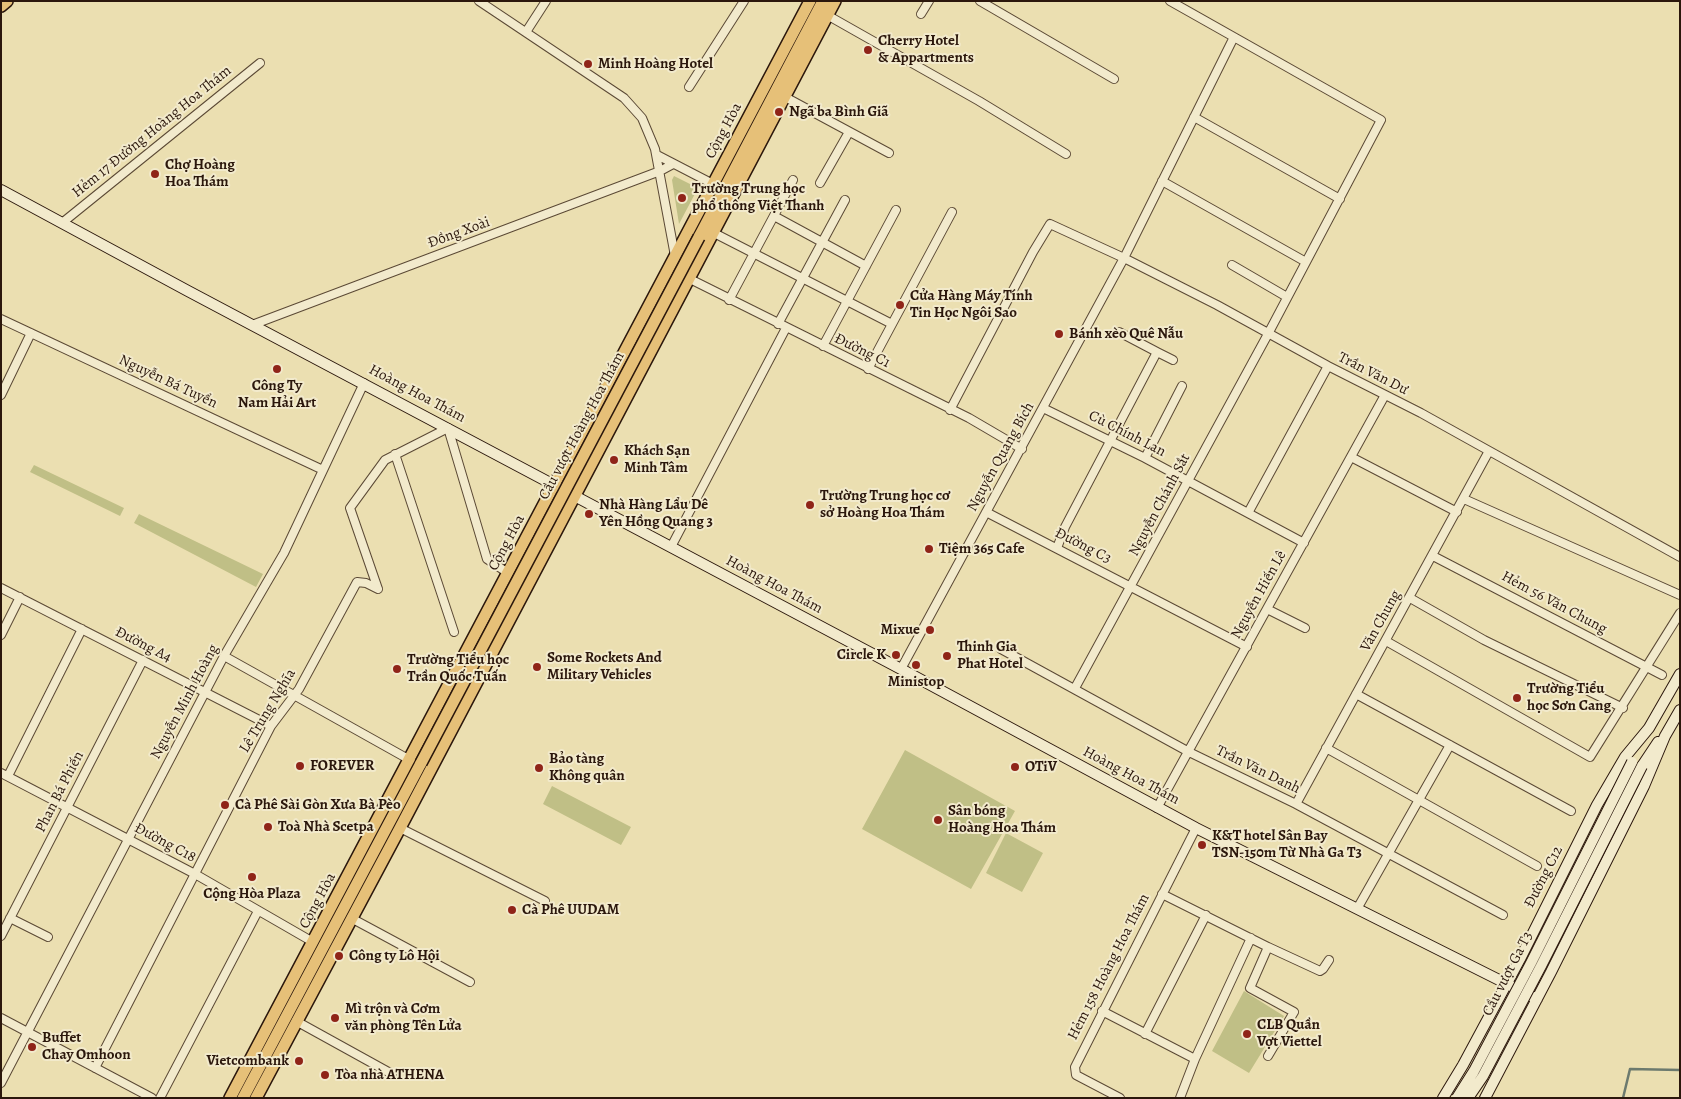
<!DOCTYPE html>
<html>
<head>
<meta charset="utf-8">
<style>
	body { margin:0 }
	#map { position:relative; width:1681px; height:1099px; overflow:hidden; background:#ebdfb1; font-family:Alegreya,serif }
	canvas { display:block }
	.frame { position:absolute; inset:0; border:2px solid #2b170c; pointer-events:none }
</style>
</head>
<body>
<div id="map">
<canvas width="1681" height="1099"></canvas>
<div class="frame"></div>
</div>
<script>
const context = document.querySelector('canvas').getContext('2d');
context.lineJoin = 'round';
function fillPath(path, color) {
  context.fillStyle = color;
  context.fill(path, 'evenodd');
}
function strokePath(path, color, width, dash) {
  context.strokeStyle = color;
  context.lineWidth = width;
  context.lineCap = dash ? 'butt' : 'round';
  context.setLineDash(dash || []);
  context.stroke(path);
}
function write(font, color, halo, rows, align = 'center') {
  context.font = font + ' Alegreya,serif';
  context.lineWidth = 4;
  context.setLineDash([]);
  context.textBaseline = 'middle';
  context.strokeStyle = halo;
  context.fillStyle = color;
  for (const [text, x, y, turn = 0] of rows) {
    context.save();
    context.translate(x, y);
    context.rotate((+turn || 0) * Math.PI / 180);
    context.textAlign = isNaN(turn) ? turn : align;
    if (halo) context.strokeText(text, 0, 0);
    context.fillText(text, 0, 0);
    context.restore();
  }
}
const green = new Path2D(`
	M674 176 698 188 679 224 672 180Z
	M34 465 124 508 120 516 30 472Z
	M139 514 263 574 256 587 134 523Z
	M905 750 1015 811 971 889 862 829Z
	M552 786 631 827 621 845 543 804Z
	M1006 833 1043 853 1022 892 986 873Z
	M1244 991 1284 1016 1249 1073 1212 1051Z`);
const stream = new Path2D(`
	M1623 1098 1630 1069 1680 1070`);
const street = new Path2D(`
	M479 1 624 98 642 118 655 149 675 256
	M980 1 1114 79
	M921 14 929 1
	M827 15 979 101 1066 154
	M526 32 546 1
	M689 87 744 1
	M785 97 889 153
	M1194 117 1340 199
	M657 155 713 184
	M1162 181 1306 262
	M820 183 849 132
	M774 216 866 266
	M62 223 260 63
	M714 233 892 324
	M1232 265 1287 297
	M690 279 969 418 1022 449
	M729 300 793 180
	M1 319 323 470
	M778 324 845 200
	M252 325 660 171 673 164
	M1119 332 1157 352
	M823 346 896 210
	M868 369 952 212
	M1 395 31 333
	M1043 408 1145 458 1304 543
	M950 410 1033 252 1050 224 1124 258 1217 305 1328 366 1421 413 1680 557
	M395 454 454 632
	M1351 457 1457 512
	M1145 458 1182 386
	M1464 499 1680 595
	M986 512 1247 647
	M1248 513 1328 366
	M671 547 786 328
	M1057 548 1065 527 1157 352 1173 360
	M1433 556 1662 675
	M1 588 271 726
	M378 589 350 508 385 460 448 428 487 559 508 573
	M1410 598 1484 640 1623 708
	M1267 609 1305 628
	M1 635 20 597
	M1386 641 1590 757 1680 613
	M1001 649 1189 752 1296 804 1503 915
	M224 656 410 760
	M901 669 1124 258 1233 39
	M1075 688 1268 334 1381 120 1170 1
	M1356 694 1571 811
	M1326 748 1537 866
	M1 773 195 874 313 942
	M8 776 82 629
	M1296 804 1489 451
	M1157 808 1385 395
	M400 828 545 901
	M1162 894 1268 947 1250 988 1294 1012 1268 1056
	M1357 909 1450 745
	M10 918 48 937
	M351 918 470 982
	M1 936 143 660
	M1268 947 1320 971 1323 969 1329 960
	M1102 1011 1195 1059
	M1 1018 152 1098
	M296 1021 392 1074
	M1145 1034 1206 915
	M95 1068 271 726 299 689 357 582 366 583 378 589
	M1 1083 224 656 284 553 364 383
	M160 1098 258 911
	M1120 1098 1076 1075 1075 1067 1196 828
	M1180 1098 1195 1059 1251 938`);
const secondary = new Path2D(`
	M1 190 188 291 901 669 1196 828 1537 999
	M1642 766 1658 742
	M1443 1098 1463 1065 1520 959 1597 805 1625 757 1649 728 1680 674
	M1485 1098 1551 972 1644 786 1665 736 1680 710`);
const primary = new Path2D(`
	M1 6 7 1
	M699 237 823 1
	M230 1098 810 1
	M243 1098 421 763
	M256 1098 400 828 835 1`);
const secondaryBridge = new Path2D(`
	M1457 1098 1474 1071 1531 963 1632 762
	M1468 1098 1483 1076 1541 966 1642 766`);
const primaryBridge = new Path2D(`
	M421 763 699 237`);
const markers = [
	[868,50,5,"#8f2418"],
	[588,64,5,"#8f2418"],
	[779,112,5,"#8f2418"],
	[155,174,5,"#8f2418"],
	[682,198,5,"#8f2418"],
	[900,305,5,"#8f2418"],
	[1059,334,5,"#8f2418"],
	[277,369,5,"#8f2418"],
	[614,460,5,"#8f2418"],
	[810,505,5,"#8f2418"],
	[589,514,5,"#8f2418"],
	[929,549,5,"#8f2418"],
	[930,630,5,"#8f2418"],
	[896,655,5,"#8f2418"],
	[947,656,5,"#8f2418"],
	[916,665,5,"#8f2418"],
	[537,667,5,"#8f2418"],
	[397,669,5,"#8f2418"],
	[1517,698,5,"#8f2418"],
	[300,766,5,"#8f2418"],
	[1015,767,5,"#8f2418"],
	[539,768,5,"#8f2418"],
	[225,805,5,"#8f2418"],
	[938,820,5,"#8f2418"],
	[268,827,5,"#8f2418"],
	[1202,845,5,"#8f2418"],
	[252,877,5,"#8f2418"],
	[512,910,5,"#8f2418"],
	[339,956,5,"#8f2418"],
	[335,1018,5,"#8f2418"],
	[1247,1034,5,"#8f2418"],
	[32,1047,5,"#8f2418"],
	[299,1061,5,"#8f2418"],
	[325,1075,5,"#8f2418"]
];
const poiNames = [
	["Cherry Hotel",878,41],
	["& Appartments",878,58],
	["Minh Hoàng Hotel",598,64],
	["Ngã ba Bình Giã",789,112],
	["Chợ Hoàng",165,165],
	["Hoa Thám",165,182],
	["Trường Trung học",692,189],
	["phổ thông Việt Thanh",692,206],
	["Cửa Hàng Máy Tính",910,296],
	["Tin Học Ngôi Sao",910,313],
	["Bánh xèo Quê Nẫu",1069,334],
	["Công Ty",277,386,"center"],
	["Nam Hải Art",277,403,"center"],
	["Khách Sạn",624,451],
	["Minh Tâm",624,468],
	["Trường Trung học cơ",820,496],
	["sở Hoàng Hoa Thám",820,513],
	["Nhà Hàng Lẩu Dê",599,505],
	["Yên Hồng Quang 3",599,522],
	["Tiệm 365 Cafe",939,549],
	["Mixue",920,630,"right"],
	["Thinh Gia",957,647],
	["Phat Hotel",957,664],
	["Circle K",886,655,"right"],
	["Some Rockets And",547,658],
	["Military Vehicles",547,675],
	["Trường Tiểu học",407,660],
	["Trần Quốc Tuấn",407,677],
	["Ministop",916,682,"center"],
	["Trường Tiểu",1527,689],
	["học Sơn Cang",1527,706],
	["Bảo tàng",549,759],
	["Không quân",549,776],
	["FOREVER",310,766],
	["OTiV",1025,767],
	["Cà Phê Sài Gòn Xưa Bà Pèo",235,805],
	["Sân bóng",948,811],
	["Hoàng Hoa Thám",948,828],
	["Toà Nhà Scetpa",278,827],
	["K&T hotel Sân Bay",1212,836],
	["TSN-150m Từ Nhà Ga T3",1212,853],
	["Cộng Hòa Plaza",252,894,"center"],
	["Cà Phê UUDAM",522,910],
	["Công ty Lô Hội",349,956],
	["Mì trộn và Cơm",345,1009],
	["văn phòng Tên Lửa",345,1026],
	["CLB Quần",1257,1025],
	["Vợt Viettel",1257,1042],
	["Buffet",42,1038],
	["Chay Omhoon",42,1055],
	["Vietcombank",289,1061,"right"],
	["Tòa nhà ATHENA",335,1075]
];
const streetNames = [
	["Cộng Hòa",724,131,-62],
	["Hẻm 17 Đường Hoàng Hoa Thám",152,132,-39],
	["Đồng Xoài",459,233,-20],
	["Đường C1",862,351,26],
	["Trần Văn Dư",1373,374,27],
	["Nguyễn Bá Tuyển",168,382,25],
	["Hoàng Hoa Thám",417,394,28],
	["Cầu vượt Hoàng Hoa Thám",582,426,-62],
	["Cù Chính Lan",1127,434,27],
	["Nguyễn Quang Bích",1001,457,-61],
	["Nguyễn Chánh Sắt",1160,505,-62],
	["Cộng Hòa",507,543,-62],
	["Đường C3",1083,546,27],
	["Hoàng Hoa Thám",774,585,28],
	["Nguyễn Hiến Lê",1259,595,-61],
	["Hẻm 56 Văn Chung",1554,603,28],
	["Văn Chung",1381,621,-61],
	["Đường A4",143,645,27],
	["Nguyễn Minh Hoàng",185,702,-62],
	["Lê Trung Nghĩa",268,711,-59],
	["Trần Văn Danh",1258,770,26],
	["Hoàng Hoa Thám",1131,776,28],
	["Phan Bá Phiến",60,792,-63],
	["Đường C18",165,843,28],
	["Đường C12",1544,877,-63],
	["Cộng Hòa",318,901,-62],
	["Hẻm 158 Hoàng Hoa Thám",1109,967,-63],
	["Cầu vượt Ga T3",1508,974,-63]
];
fillPath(green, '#c0bf86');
strokePath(stream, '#6c7a6e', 2.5);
strokePath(street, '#5b4935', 10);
strokePath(secondary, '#2b170c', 12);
strokePath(primary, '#2b170c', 14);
strokePath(street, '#f2eacc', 8);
strokePath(secondary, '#f2eacc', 10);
strokePath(primary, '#e6c078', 11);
strokePath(secondaryBridge, '#2b170c', 12, []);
strokePath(primaryBridge, '#2b170c', 14, []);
strokePath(secondaryBridge, '#f2eacc', 10);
strokePath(primaryBridge, '#e6c078', 11);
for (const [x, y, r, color] of markers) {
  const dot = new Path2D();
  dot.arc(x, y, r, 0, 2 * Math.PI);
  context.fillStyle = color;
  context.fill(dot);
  strokePath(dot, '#f2eacc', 2);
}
write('bold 15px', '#2b170c', '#f2eacc', poiNames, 'left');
write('15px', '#2b170c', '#f2eacc', streetNames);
</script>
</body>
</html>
